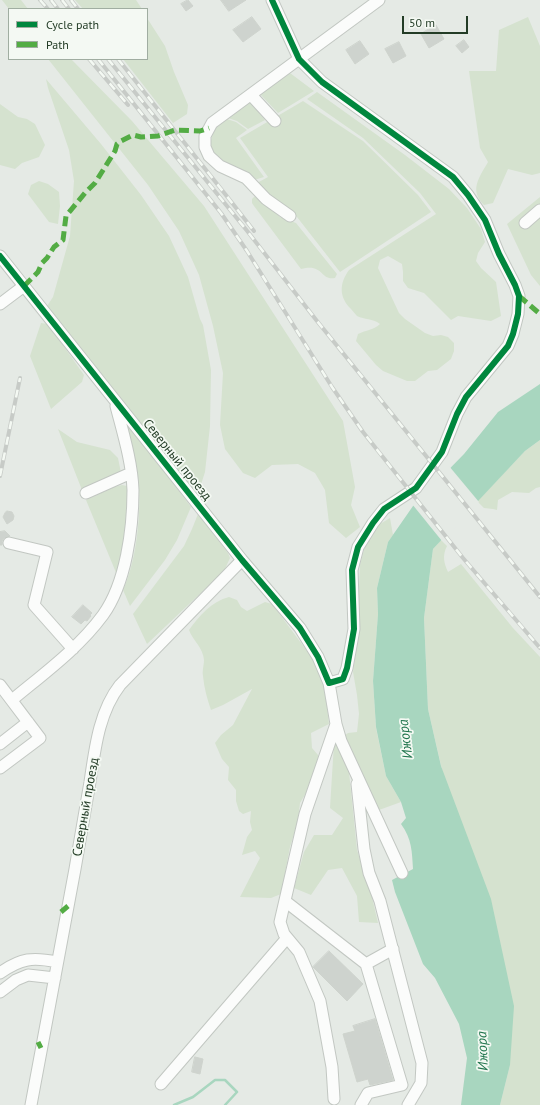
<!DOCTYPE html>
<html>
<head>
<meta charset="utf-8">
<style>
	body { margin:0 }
	#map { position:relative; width:540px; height:1105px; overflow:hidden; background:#e5eae5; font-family:"PT Sans",sans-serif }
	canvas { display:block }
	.legend { position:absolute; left:8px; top:8px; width:140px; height:52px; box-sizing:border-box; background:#f4f9f3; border:1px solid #a0ada1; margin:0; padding:5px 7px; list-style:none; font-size:12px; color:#233c26 }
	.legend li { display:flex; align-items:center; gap:8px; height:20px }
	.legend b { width:20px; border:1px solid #a0ada1 }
	.scale { position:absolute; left:402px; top:16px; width:66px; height:18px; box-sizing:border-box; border:2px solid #233c26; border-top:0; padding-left:5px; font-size:12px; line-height:14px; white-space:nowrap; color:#233c26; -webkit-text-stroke:3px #f4f9f3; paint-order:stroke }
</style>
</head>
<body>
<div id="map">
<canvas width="540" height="1105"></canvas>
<ul class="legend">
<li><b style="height:5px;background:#00873e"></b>Cycle path</li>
<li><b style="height:5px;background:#53ac44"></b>Path</li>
</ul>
<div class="scale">50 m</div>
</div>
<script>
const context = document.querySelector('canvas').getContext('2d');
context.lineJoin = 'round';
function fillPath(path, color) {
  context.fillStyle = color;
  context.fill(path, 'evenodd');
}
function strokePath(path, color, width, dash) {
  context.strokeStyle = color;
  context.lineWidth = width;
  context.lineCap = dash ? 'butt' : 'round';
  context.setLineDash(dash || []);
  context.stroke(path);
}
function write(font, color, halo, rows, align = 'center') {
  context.font = font + ' "PT Sans",sans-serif';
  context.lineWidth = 3.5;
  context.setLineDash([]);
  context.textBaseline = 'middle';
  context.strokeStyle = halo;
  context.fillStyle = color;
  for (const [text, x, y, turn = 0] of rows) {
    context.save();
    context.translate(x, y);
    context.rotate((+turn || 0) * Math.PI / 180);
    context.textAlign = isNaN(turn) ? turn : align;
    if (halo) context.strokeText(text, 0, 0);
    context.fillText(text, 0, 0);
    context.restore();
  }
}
const green = new Path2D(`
	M2 0H21L28 9H9Z
	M75 0H136L142 9H83Z
	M528 17 540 46V173L532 175 508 169 493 203 484 205C469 190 479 178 488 162L480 148 469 71H496L499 30Z
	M147 18 165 46 174 72 188 105 187 114 173 123 123 59H147Z
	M48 59H71L132 121 204 206 343 421 355 487 351 505 360 527 346 538 329 523 325 490 315 473 298 464 272 465 255 478 243 473 225 449 220 425 223 373 213 326 199 275 179 231 148 185Z
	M290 73 314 91 278 113 259 93Z
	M46 79 101 144 141 195 169 236 188 277 200 319 203 325 211 370 210 426 205 472 197 497 86 357 47 306 53 297 70 236 74 181 69 150 48 88Z
	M317 92 405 155 449 189 467 208 481 229 485 242 478 253 476 261 481 268 496 282 501 316 491 321 458 316 451 320 424 293 408 288 403 281V272L402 264 388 256 380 260 378 268 399 313 405 319 425 333 433 336 441 335 448 337 454 343V351L451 359 437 370 428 371 415 381H407L383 371 376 365 356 341 358 334C366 330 374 330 380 324 372 318 365 320 357 316 355 314 353 311 351 309 339 297 339 284 349 270L436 214 420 193 363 138 307 99Z
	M249 100 265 120 248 129 237 121 225 117Z
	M303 101 363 141 418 195 431 212 340 272 297 217 270 197 257 183 268 177 240 138Z
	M0 104 18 117 27 119 35 124 45 145 39 157 22 163 15 169 0 165Z
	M224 118 236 122 247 130 236 138 264 177 254 180 223 163 209 149 215 125Z
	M39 181 48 184 59 192 60 206 58 224 49 222 28 194 31 185Z
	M255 196 259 197 280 217 296 223 337 274 335 278C320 281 324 263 301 269L254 206 252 203V199Z
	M540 197V286L531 275 507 224Z
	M41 323 48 324 84 375 82 382 51 409 30 356Z
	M128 427 146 447 191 507 177 540 165 560 130 606 123 590C137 560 142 509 138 477 135 460 130 445 125 429Z
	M58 429 77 442 110 450 118 458 121 473 82 490Z
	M540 440V487L536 488 529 493 512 492 498 500 497 510 493 509 484 508 477 501 525 451Z
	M122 485 127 486C128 516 124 545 117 575L86 500 114 487Z
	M198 514 228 553 230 558 224 571 147 644 133 614 184 546 192 529Z
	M390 518 393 535 388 542 377 588 378 614 373 681 376 728 386 776 401 802 379 810 344 736 348 733 357 732 359 714 357 695 353 672 356 651 360 565 365 546 380 524Z
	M441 540 447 546C442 556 444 563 448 572L461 564 513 628 540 657V1105H500L510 1065 428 709 424 618 433 549Z
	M229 597 237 600 241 607 247 611 265 602 272 604 313 659 325 688 329 724 311 733 312 748 318 755 320 762 312 783 300 803 298 821 290 847 281 894 271 898 240 897 260 858 255 851 242 855 247 837 252 830 250 822 251 811 243 814 239 811 236 801V790L228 780 229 767 222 759 215 743 221 735 233 725 252 689 223 705 211 710C207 699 204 687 203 676 202 671 204 665 204 660 203 647 193 641 189 630 199 616 212 601 229 597Z
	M338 742 349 772 357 850 371 893 378 923 359 922 357 896 342 868 328 870 311 895 294 888 304 852 314 835H332L343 818 330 808 334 743Z`);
const water = new Path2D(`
	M540 384V440L525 451 433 549 424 618 428 709 441 766 491 899 514 1006 510 1065 500 1105H461L467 1058 459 1024 435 978 423 964 395 892 392 880 413 869C412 852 412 839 401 824L406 818 401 802 386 776 376 727 373 681 378 614 377 588 388 542 413 506 464 454 498 412Z`);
const pier = new Path2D(`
	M449 466 479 502 442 541 412 504Z`);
const stream = new Path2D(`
	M174 1105 193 1097 215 1080H225L237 1092 225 1105`);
const building = new Path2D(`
	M188 0 193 6 186 11 181 4Z
	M221 0H246L229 11Z
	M252 17 261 29 243 42 233 30Z
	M436 25 444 39 429 48 421 34Z
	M464 40 469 47 462 53 456 46Z
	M360 41 369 54 355 64 346 50Z
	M399 42 406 56 393 63 385 49Z
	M7 511 12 512 14 516 13 520 7 524 3 517 5 513Z
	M5 531 10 536 4 538 2 541V545H0V532Z
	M83 605 92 613 90 615 91 616 87 621 85 620 81 624 72 617Z
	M329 951 363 984 347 1001 313 967Z
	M375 1019 393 1080 370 1085 368 1079 357 1082 343 1034 355 1031 353 1026Z
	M195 1057 203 1059 200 1074 192 1072Z`);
const minor = new Path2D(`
	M272 0 299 59 322 82 453 177 468 195 485 220 499 254 515 285 519 296 518 314 513 334 508 346 466 397 457 414 442 452 416 488 384 509 373 523 358 547 352 570 354 629 347 668 343 679 329 683
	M251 95 275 121
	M290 216 266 199 246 178 220 166 209 156 205 147V136L212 123 379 0
	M525 223 540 210
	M0 256 242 560 300 628 318 657 329 683 336 724 341 741 402 873
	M0 304 24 286
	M86 493 131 473
	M9 543 47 552 34 605 73 649
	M0 685 40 738 0 768
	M12 700C43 674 78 649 103 615 126 583 133 529 133 490 132 462 123 433 116 406
	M0 744 28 722
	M357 784 364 849 369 873 380 901 422 1063 421 1083 408 1105
	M285 901 366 964 402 1085 368 1093 361 1105
	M366 964 393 949
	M0 973C21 958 33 957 57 962
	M0 992 16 980 28 975 55 978
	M161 1084 287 938
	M334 1099 332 1067 320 1001 299 952 284 934 280 922 305 814 336 724
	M31 1105C45 1026 61 948 75 869 80 840 85 811 90 782 95 748 99 712 120 685L242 560`);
const rail = new Path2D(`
	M40 0 48 9
	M51 0 58 9
	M62 0 69 9
	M71 0 78 9
	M89 59 128 105
	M98 59 221 213 247 251 332 387 363 432 463 558 540 648
	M108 59 248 232 317 321 540 597
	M118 59 233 204 254 231
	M0 476 20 378`);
const quiet = new Path2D(`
	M24 286 38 272 42 263 47 258 54 247 63 240 66 216 85 193 95 183 115 151 117 144 121 141 133 135 141 137 158 136 175 130 200 131 209 128
	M519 296 540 314
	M61 912 68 906
	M38 1042 41 1048`);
const cycleway = new Path2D(`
	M0 256 242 560 300 628 318 657 329 683 343 679 347 668 354 629 352 570 358 547 373 523 384 509 416 488 442 452 457 414 466 397 508 346 513 334 518 314 519 296 515 285 499 254 485 220 468 195 453 177 322 82 299 59 272 0`);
const streetNames = [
	["Северный проезд",177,460,51],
	["Северный проезд",86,807,-80]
];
const waterNames = [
	["Ижора",406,739,-97],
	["Ижора",483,1051,-92]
];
fillPath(green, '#d5e2cf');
fillPath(water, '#a8d6bf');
fillPath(pier, '#e5eae5');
strokePath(stream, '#a8d6bf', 2.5);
fillPath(building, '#ced3ce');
strokePath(building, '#ced3cd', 1);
strokePath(minor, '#c2c7c2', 13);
strokePath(minor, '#fbfcfb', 11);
strokePath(rail, '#c7cbc7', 4);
strokePath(rail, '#f4f9f3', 2.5, [8]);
strokePath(quiet, '#53ac44', 5, [10, 5]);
strokePath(cycleway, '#00873e', 6);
write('13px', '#233c26', '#f4f9f3', streetNames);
write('italic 14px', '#20754d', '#f4f9f3', waterNames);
</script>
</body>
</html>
